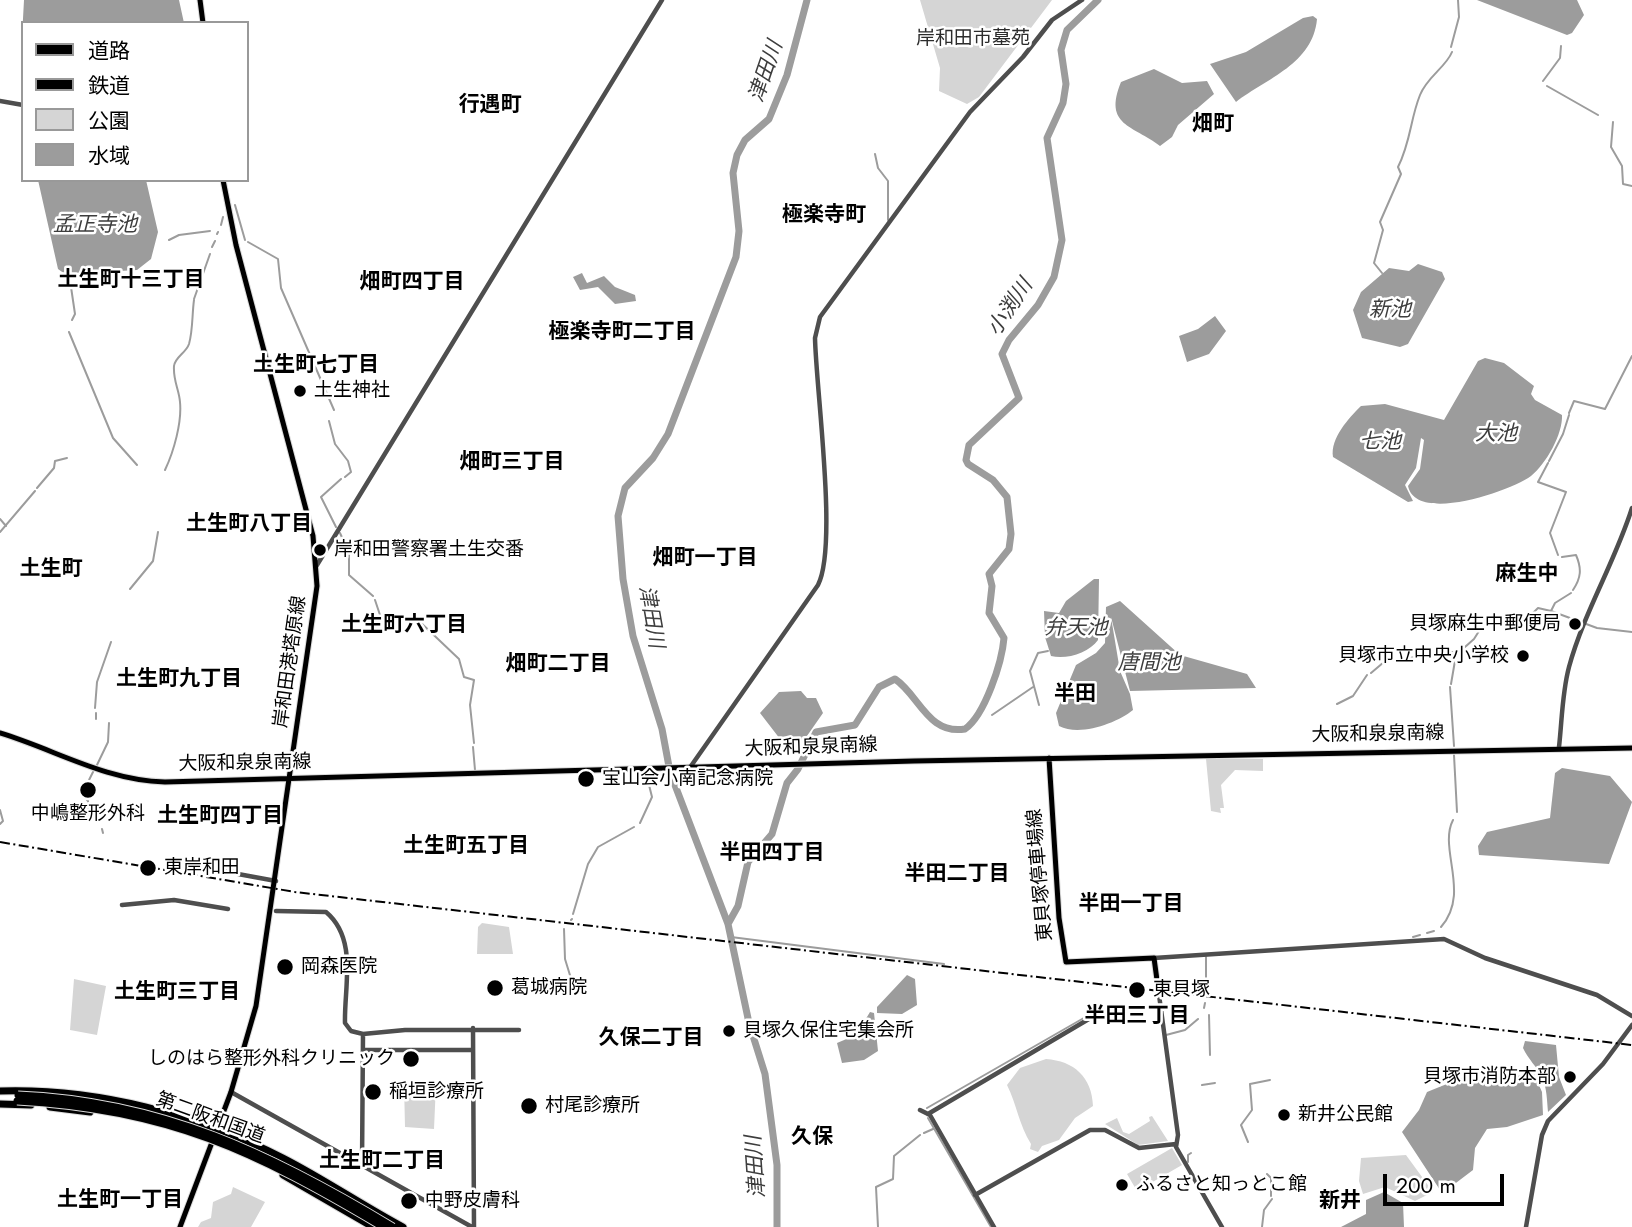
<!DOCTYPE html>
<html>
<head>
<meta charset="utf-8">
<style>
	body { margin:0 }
	#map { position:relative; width:1632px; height:1227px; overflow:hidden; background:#fff; font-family:Jost,"Noto Sans JP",sans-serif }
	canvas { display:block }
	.legend { position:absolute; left:21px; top:21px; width:228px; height:161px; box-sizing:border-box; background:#fff; border:2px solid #999; margin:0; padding:9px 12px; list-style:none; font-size:21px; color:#000 }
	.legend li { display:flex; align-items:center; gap:14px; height:35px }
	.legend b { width:35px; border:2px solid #999 }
	.scale { position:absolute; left:1383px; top:1174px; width:121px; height:32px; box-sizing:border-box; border:4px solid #000; border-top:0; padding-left:9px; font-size:21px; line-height:24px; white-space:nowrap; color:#000; -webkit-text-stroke:5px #fff; paint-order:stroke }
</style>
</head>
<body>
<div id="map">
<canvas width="1632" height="1227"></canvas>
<ul class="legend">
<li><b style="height:9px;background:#000"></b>道路</li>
<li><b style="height:9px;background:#000"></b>鉄道</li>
<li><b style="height:19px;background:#d5d5d5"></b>公園</li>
<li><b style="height:19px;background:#9c9c9c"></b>水域</li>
</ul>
<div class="scale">200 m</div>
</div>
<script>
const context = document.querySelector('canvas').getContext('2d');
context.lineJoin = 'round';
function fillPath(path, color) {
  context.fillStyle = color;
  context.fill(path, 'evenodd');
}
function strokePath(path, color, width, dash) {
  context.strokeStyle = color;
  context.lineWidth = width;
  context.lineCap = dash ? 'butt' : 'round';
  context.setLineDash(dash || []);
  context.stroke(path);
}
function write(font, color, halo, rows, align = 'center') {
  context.font = font + ' Jost,"Noto Sans JP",sans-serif';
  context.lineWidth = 5;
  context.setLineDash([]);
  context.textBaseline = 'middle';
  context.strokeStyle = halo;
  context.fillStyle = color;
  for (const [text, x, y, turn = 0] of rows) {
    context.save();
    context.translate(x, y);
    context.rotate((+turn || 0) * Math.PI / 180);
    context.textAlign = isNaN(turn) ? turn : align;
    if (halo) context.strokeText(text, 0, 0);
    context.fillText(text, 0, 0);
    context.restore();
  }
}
const green = new Path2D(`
	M920 0H1052L979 97 967 104 939 91 940 68Z
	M1206 759H1263V771L1235 770 1221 785 1224 808H1220L1221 813 1211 811Z
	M482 923 509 927 513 954H477L478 927Z
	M74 979 106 986 97 1035 70 1030Z
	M1046 1059C1074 1061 1092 1077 1093 1106L1075 1118 1059 1140 1042 1146 1038 1152 1030 1149 1031 1144C1019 1125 1017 1105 1007 1085L1020 1068Z
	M404 1084H436L434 1129 405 1127Z
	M1152 1116 1168 1141 1138 1145 1105 1124 1117 1118 1123 1132 1129 1134 1150 1121 1149 1117Z
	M1172 1148 1182 1165 1137 1191 1127 1174Z
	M1406 1155 1433 1192 1415 1201 1385 1187 1363 1194 1359 1181 1361 1158Z
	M233 1187 265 1202 251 1227H198L201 1222 211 1218 213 1202 231 1194Z`);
const water = new Path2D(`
	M24 0H179L184 23H23V39L22 37Z
	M1477 0H1577L1584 15 1572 33 1567 35Z
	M1313 16 1317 19C1313 64 1267 78 1236 102L1210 64 1246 52 1303 18Z
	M1154 69 1182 83 1207 81 1214 94 1178 125 1172 137 1160 146C1133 125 1103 126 1121 82Z
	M38 180H146L158 232 151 259 137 270 65 274 58 269Z
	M1418 264 1442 272 1445 279 1408 344 1400 347 1362 338 1353 310 1361 292 1389 268 1409 271Z
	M582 273 587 283 604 276 615 287 635 295 636 301 615 304 598 287 580 290 573 277Z
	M1215 316 1226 331 1209 354 1187 362 1179 336 1198 329Z
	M1485 358 1504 363 1534 386 1531 394 1535 400 1562 415C1563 434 1546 464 1531 476 1511 491 1416 524 1408 486L1420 469 1424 440 1421 438 1416 468 1405 485 1413 501 1408 502 1333 457C1330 438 1349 418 1361 406L1385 404 1444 420 1478 361Z
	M1094 579H1099L1098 640C1089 653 1066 660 1051 656L1045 637 1044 611 1059 613 1066 601Z
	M1120 601 1180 655 1247 674 1256 688 1130 691 1111 617 1120 671 1130 694 1133 710C1117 723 1080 737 1059 726L1056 713 1076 665 1096 653 1105 643 1106 607Z
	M801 691 807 698H816L823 713 800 746 787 748 760 713 779 692Z
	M1562 768 1610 776 1632 802 1609 864 1479 855 1478 846 1487 832 1550 818 1555 773Z
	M907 975 915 979 917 1005 902 1014 877 1013V1007Z
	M870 1012 874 1013 878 1051 864 1060 842 1063 837 1043 856 1035Z
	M1525 1041 1556 1045 1559 1077 1566 1095 1548 1112C1547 1101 1547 1088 1542 1077 1537 1067 1528 1059 1523 1048Z
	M1534 1074 1542 1092 1543 1115 1507 1127 1487 1129 1475 1148 1473 1170 1444 1192 1440 1190 1402 1132 1419 1110 1427 1092 1464 1077 1480 1080Z
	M1384 1192 1403 1203 1404 1227H1341L1366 1214V1200Z`);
const stream = new Path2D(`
	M1451 47 1459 17 1458 0
	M1543 81 1560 58 1561 46
	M1547 86 1598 115
	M1613 122 1611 147 1622 166 1623 184 1632 186
	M875 154 878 168 888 181V220
	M235 205 245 240
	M221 225 223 217
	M217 234 218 232
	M169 240 179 235 210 231
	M248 242 278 259 281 288 334 410
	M212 247 215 241
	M1382 273 1374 263 1383 230 1380 222 1401 174 1398 167C1411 141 1410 120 1420 95 1427 77 1446 67 1452 52
	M71 287 75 314 72 320
	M194 299 210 254
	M69 332 113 438 137 465
	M1569 413 1574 401 1605 409 1632 356
	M329 421 335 444 348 461 351 472 345 477
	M1549 461 1563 434 1569 415
	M1548 463 1538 482 1566 492 1550 533 1558 555
	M165 470C174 451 182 422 180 402 179 389 173 381 174 366 175 357 186 353 189 344 193 330 192 314 194 300
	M37 488 54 468 55 461 67 458
	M0 519 6 526
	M336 527 321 497 341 479
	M0 532 35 491
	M340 533 349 553V575L373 596
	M1562 557 1576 555C1582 569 1581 578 1573 590
	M130 589 153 561 158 532
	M375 600 382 621 409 617 419 621 459 659 464 677 474 680 470 705 474 743
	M1551 611 1597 628 1632 632
	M1522 619H1527L1538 608 1551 611 1555 603 1571 593
	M1456 652 1462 649
	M1387 661 1454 652
	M1371 673 1384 662
	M1451 684 1456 655 1474 639 1486 620 1518 617
	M1450 687 1454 746
	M1337 704 1353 696 1367 675
	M1039 705 1030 671 1038 653 1048 651
	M95 708 97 682 111 642
	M96 713V719
	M992 715 1033 687
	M473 747 475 770
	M1454 755 1457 812
	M96 767 108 742 109 723
	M0 810 3 821 0 824
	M88 819V801L82 794 93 772
	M640 823 652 797 646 773
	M102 829 103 833
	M573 914 588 864 598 847 634 827
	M571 920 572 919
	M1441 927C1471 893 1438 849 1453 820
	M564 929 565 959 573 985
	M1427 933 1434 931
	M731 937 944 964
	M1413 937 1420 935
	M1206 957V993
	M569 994 572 988
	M1204 1008 1205 1003
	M1209 1015 1210 1055
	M1166 1035 1185 1030 1198 1019
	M1202 1085 1215 1083
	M927 1108 1096 1011
	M928 1118 991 1227
	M924 1133 933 1129
	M1248 1142 1241 1125 1252 1110 1250 1084 1270 1080
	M1188 1162V1155L1191 1153
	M1267 1174 1271 1178V1196
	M878 1227 876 1187 893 1179 894 1156 920 1135
	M1262 1227 1264 1210 1272 1199`);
const river = new Path2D(`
	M728 924 738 906 748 862 772 834 787 783 798 769 816 732 855 725 879 687 895 679C919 695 928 735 965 729 985 715 1002 662 1004 638L989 613 992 586 989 574 1009 549 1011 534 1007 497 993 480 968 464 966 460 969 445 1019 398 1002 354 1009 340 1038 305 1054 277 1062 240 1047 138 1063 103 1066 84 1061 50 1067 30 1098 0
	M777 1227V1165L765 1074 749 1023 728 924 670 772 662 729 633 636 623 579 618 516 625 488 653 458 668 434 736 257 739 231 733 173 737 155 745 140 769 119 787 75 807 0`);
const minor = new Path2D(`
	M0 101 23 105
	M317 565 662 0
	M1559 747C1562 721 1562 693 1569 667 1584 612 1615 562 1632 508
	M691 766 818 585C838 546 816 390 815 338L820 317 970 112 1023 57 1052 20 1082 0
	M208 861 238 874 276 881
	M122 905 174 900 228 909
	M276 911 326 912C358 939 344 986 345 1023L351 1031 363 1034 405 1030H519
	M1154 958 1444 939 1485 958 1597 995 1632 1016
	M1157 980 1178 1135 1176 1147 1222 1227
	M473 1028 474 1227
	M363 1050H473
	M231 1092 472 1227
	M920 1110 930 1115 994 1227
	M928 1114 1099 1013
	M362 1166 363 1034
	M975 1195 1090 1130H1105L1139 1148 1176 1144
	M1526 1227 1542 1135 1548 1121 1603 1064 1632 1025`);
const major = new Path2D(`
	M200 0 203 23
	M0 733C56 750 104 780 165 782L914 761 1632 748
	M1049 758 1059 918 1066 962 1154 958 1157 980
	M180 1227 231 1092 256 1006 317 586 313 536 236 245 223 180`);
const highway = new Path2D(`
	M0 1091C97 1088 196 1114 283 1158 324 1179 362 1205 403 1227
	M0 1104 31 1105
	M50 1107 90 1112
	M283 1175 373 1227`);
const rail = new Path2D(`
	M0 842 295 892 1632 1045`);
const highwayBridge = new Path2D(`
	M18 1095C162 1101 272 1154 393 1227
	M17 1101C168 1109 255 1151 383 1227`);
const markers = [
	[300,391,7,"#000"],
	[320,550,7,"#000"],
	[1575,624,7,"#000"],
	[1523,656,7,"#000"],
	[586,779,9,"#000"],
	[88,790,9,"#000"],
	[148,868,9,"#000"],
	[285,967,9,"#000"],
	[495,988,9,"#000"],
	[1137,990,9,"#000"],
	[729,1031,7,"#000"],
	[411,1059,9,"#000"],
	[1570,1077,7,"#000"],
	[373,1092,9,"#000"],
	[529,1106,9,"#000"],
	[1284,1115,7,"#000"],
	[1122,1185,7,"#000"],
	[409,1201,9,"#000"]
];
const parkNames = [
	["岸和田市墓苑",973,39]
];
const poiNames = [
	["土生神社",314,391],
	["岸和田警察署土生交番",334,550],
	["貝塚麻生中郵便局",1561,624,"right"],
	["貝塚市立中央小学校",1509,656,"right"],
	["宝山会小南記念病院",602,779],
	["中嶋整形外科",88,814,"center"],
	["東岸和田",164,868],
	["岡森医院",301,967],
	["葛城病院",511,988],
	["東貝塚",1153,990],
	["貝塚久保住宅集会所",743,1031],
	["しのはら整形外科クリニック",395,1059,"right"],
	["貝塚市消防本部",1556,1077,"right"],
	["稲垣診療所",389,1092],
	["村尾診療所",545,1106],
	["新井公民館",1298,1115],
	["ふるさと知っとこ館",1136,1185],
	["中野皮膚科",425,1201]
];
const streetNames = [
	["岸和田港塔原線",291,662,-82],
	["大阪和泉泉南線",1378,735,-1],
	["大阪和泉泉南線",811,748,-2],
	["大阪和泉泉南線",245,764,-1],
	["東貝塚停車場線",1041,875,-95],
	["第二阪和国道",210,1119,20]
];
const waterNames = [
	["津田川",767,72,-71],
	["孟正寺池",95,226],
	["小渕川",1011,308,-56],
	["新池",1390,311],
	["大池",1496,435],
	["七池",1380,443],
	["津田川",650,617,80],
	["弁天池",1076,629],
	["唐間池",1149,664],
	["津田川",757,1167,-94]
];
const neighbourhoodNames = [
	["行遇町",490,106],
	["畑町",1213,125],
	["極楽寺町",824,216],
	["土生町十三丁目",131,281],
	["畑町四丁目",412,283],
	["極楽寺町二丁目",622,333],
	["土生町七丁目",316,366],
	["畑町三丁目",512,463],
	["土生町八丁目",249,525],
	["畑町一丁目",705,559],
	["土生町",51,570],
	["麻生中",1527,575],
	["土生町六丁目",404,626],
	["畑町二丁目",558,665],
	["土生町九丁目",179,680],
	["半田",1075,695],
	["土生町四丁目",220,817],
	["土生町五丁目",466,847],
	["半田四丁目",772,854],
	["半田二丁目",957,875],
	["半田一丁目",1131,905],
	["土生町三丁目",177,993],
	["半田三丁目",1137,1017],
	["久保二丁目",651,1039],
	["久保",812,1138],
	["土生町二丁目",382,1162],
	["土生町一丁目",120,1201],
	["新井",1340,1202]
];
fillPath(green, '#d5d5d5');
fillPath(water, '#9c9c9c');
strokePath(stream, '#9c9c9c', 2);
strokePath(river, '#9c9c9c', 7);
strokePath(major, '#dbdbdb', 7);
strokePath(highway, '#dbdbdb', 9);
strokePath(minor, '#4e4e4e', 4.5);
strokePath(major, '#000', 5);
strokePath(highway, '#000', 7);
strokePath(rail, '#000', 2, [10, 3.5, 2, 3.5]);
strokePath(highwayBridge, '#dbdbdb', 9, []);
strokePath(highwayBridge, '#000', 7);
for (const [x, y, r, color] of markers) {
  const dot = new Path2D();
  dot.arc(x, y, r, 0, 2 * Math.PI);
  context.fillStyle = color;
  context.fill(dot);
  strokePath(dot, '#fff', 2.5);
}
write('19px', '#2c2c2c', '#fff', parkNames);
write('19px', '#000', '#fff', poiNames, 'left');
write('19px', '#000', '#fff', streetNames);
write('italic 21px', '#3d3d3d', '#fff', waterNames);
write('bold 21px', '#000', '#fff', neighbourhoodNames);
</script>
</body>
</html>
